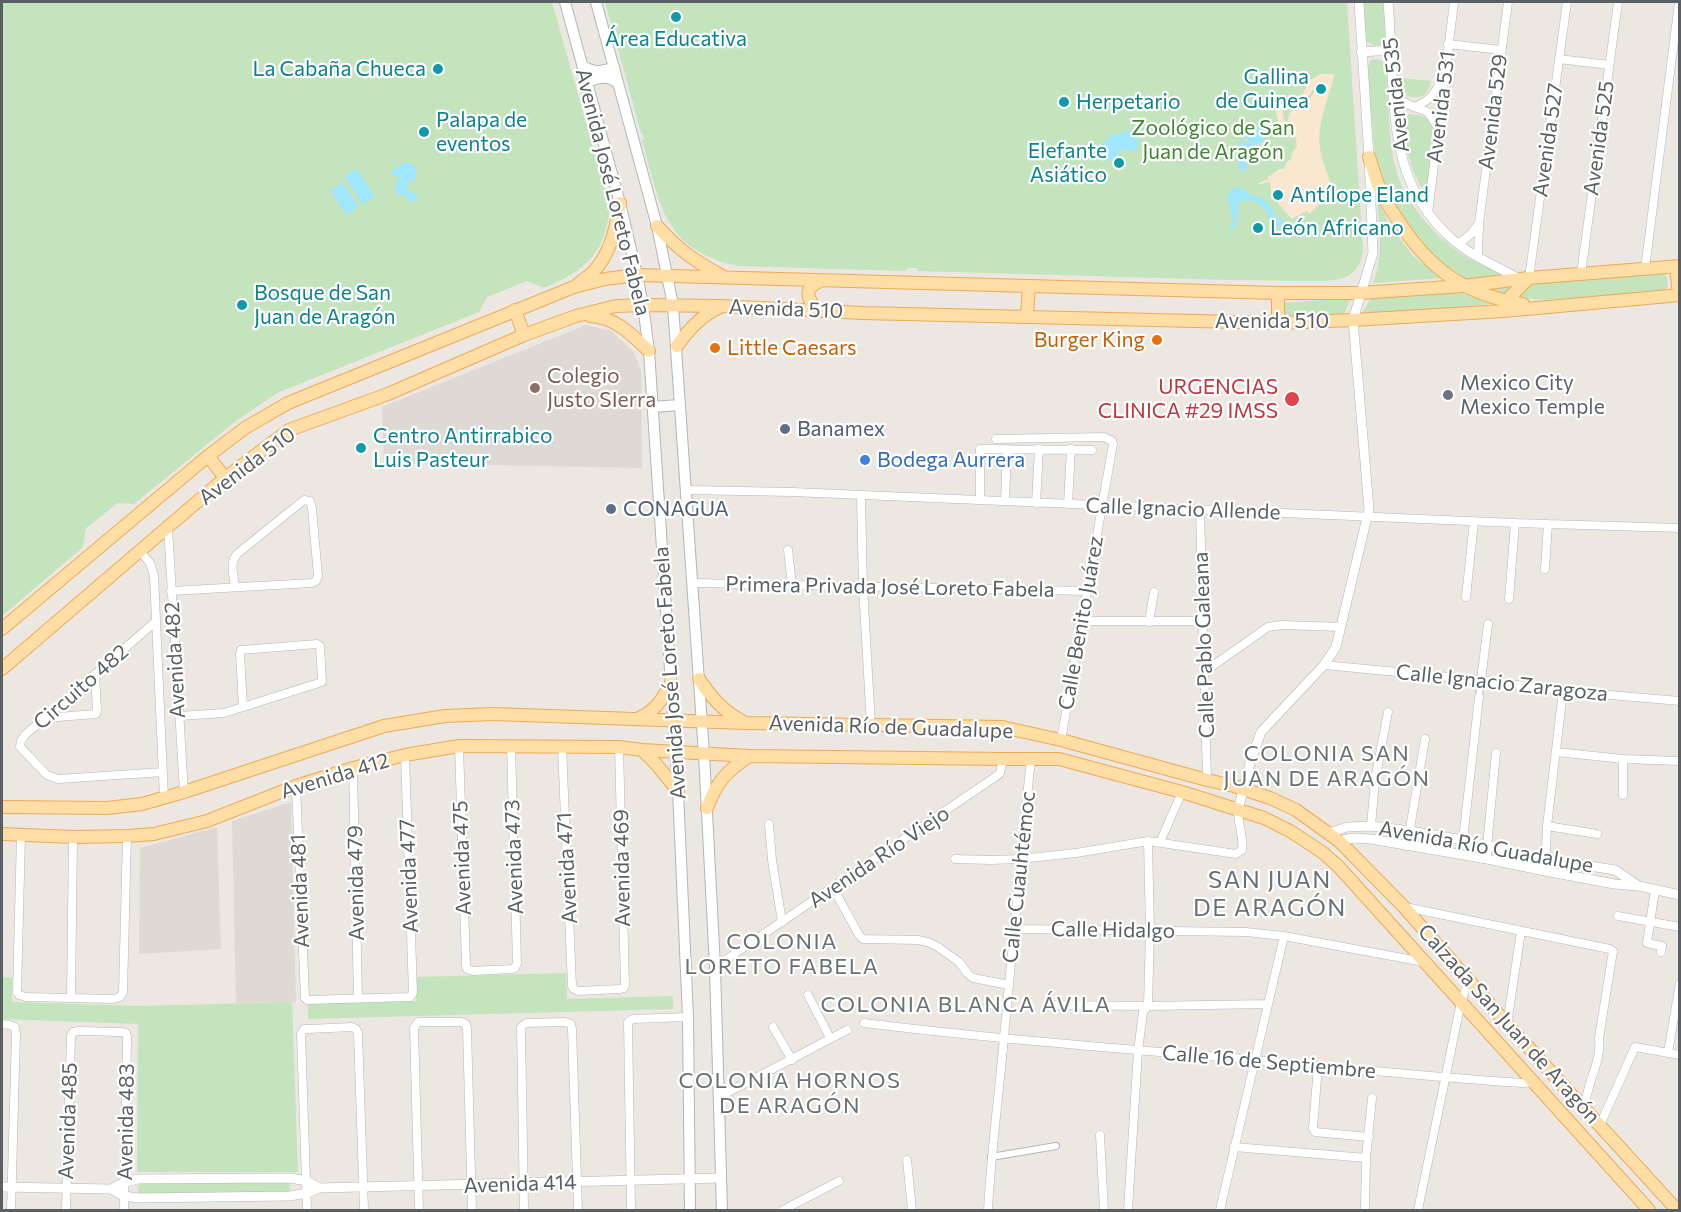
<!DOCTYPE html>
<html>
<head>
<meta charset="utf-8">
<style>
	body { margin:0 }
	#map { position:relative; width:1681px; height:1212px; overflow:hidden; background:#ece8e1; font-family:Commissioner,sans-serif }
	canvas { display:block }
	.frame { position:absolute; inset:0; border:3px solid #595f62; pointer-events:none }
</style>
</head>
<body>
<div id="map">
<canvas width="1681" height="1212"></canvas>
<div class="frame"></div>
</div>
<script>
const context = document.querySelector('canvas').getContext('2d');
context.lineJoin = 'round';
function fillPath(path, color) {
  context.fillStyle = color;
  context.fill(path, 'evenodd');
}
function strokePath(path, color, width, dash) {
  context.strokeStyle = color;
  context.lineWidth = width;
  context.lineCap = dash ? 'butt' : 'round';
  context.setLineDash(dash || []);
  context.stroke(path);
}
function write(font, color, halo, rows, align = 'center') {
  context.font = font + ' Commissioner,sans-serif';
  context.lineWidth = 4.5;
  context.setLineDash([]);
  context.textBaseline = 'middle';
  context.strokeStyle = halo;
  context.fillStyle = color;
  for (const [text, x, y, turn = 0] of rows) {
    context.save();
    context.translate(x, y);
    context.rotate((+turn || 0) * Math.PI / 180);
    context.textAlign = isNaN(turn) ? turn : align;
    if (halo) context.strokeText(text, 0, 0);
    context.fillText(text, 0, 0);
    context.restore();
  }
}
const education = new Path2D(`
	M586 325 611 331 633 351 641 370 642 468 384 463 382 407Z
	M291 802 296 1002 236 1003 232 821Z
	M217 827 221 949 139 954 140 848Z`);
const green = new Path2D(`
	M2 2H552L610 208C604 255 585 271 544 288L527 281 487 297 479 312 277 393 232 424 134 504 118 503 86 528 83 547 2 616Z
	M605 2H1347L1363 251C1359 274 1348 279 1325 281L1230 280 918 271 916 268H908L905 271 737 266C663 249 660 204 642 140L644 139 643 135 641 133Z
	M1363 2H1384L1386 34 1381 45 1375 46 1366 41Z
	M1378 59 1384 62 1386 66C1388 98 1388 131 1394 162 1401 197 1429 230 1457 251 1471 262 1488 265 1501 275L1466 279 1440 262 1412 234 1384 187 1377 166 1374 145 1368 79V65L1371 60Z
	M1402 78 1431 81C1427 95 1423 100 1407 96L1404 91Z
	M1406 114C1419 115 1424 114 1433 125L1427 195C1410 174 1404 143 1403 116Z
	M1377 200 1389 223 1413 256 1442 278 1373 283C1384 255 1379 229 1377 200Z
	M1663 272C1668 278 1669 284 1666 292L1661 293 1549 300 1529 299 1505 295 1486 288Z
	M1458 291 1492 304 1361 315 1371 298Z
	M1348 298 1350 300 1343 317 1288 320 1282 315V303Z
	M566 973 567 999 673 996V1009L308 1019V1004L416 1001 415 977Z
	M2 977 12 978V1002L138 1006 292 1002 298 1172H137L138 1024 2 1019Z
	M139 1180H290L289 1196 138 1193Z`);
const sand = new Path2D(`
	M1321 74H1334C1330 98 1316 122 1320 148 1322 165 1332 179 1333 197L1328 204 1323 200 1310 214 1306 211 1292 219 1280 206 1271 191 1270 183 1266 182 1262 184H1257L1268 179V177L1279 169H1284L1287 162 1291 159 1293 151 1297 147 1295 133 1287 127C1289 103 1294 115 1306 103 1312 97 1315 90 1319 83L1326 81 1316 83C1310 99 1303 102 1286 105L1283 111 1285 129 1278 127V120L1273 101 1278 100 1277 97 1290 99 1301 97 1310 80Z`);
const water = new Path2D(`
	M1268 123C1268 147 1257 139 1251 151 1247 160 1250 164 1242 173 1235 162 1235 150 1242 138L1244 144 1247 145 1249 144V140L1243 137 1255 127Z
	M1137 128 1138 148 1131 151 1122 149 1113 160 1107 161 1101 145 1111 136Z
	M405 162 410 163 416 169V178L406 186 408 191 414 193 417 196V199L414 202 409 201 405 195H398L395 191V187L399 180 397 177 392 175 391 171Z
	M357 169 375 197 362 205 345 176Z
	M343 183 358 207 346 215 330 190Z
	M1239 187 1251 196 1261 197 1269 205 1276 216 1287 225 1285 227H1278C1277 224 1274 222 1272 220 1268 216 1269 215 1266 211 1261 201 1248 198 1239 202L1236 225 1229 234 1233 218 1227 196 1232 189Z`);
const pedestrian = new Path2D(`
	M1479 697 1481 680
	M991 1157 1056 1146`);
const minor = new Path2D(`
	M1448 44 1501 50
	M1559 59 1609 65
	M1393 93 1404 102 1414 107C1431 100 1434 95 1442 79
	M1414 107 1428 112 1438 128
	M1428 213 1454 2
	M1458 244 1470 235 1479 223
	M1478 257 1479 223 1508 2
	M1645 269 1679 2
	M1581 274 1618 2
	M1529 278 1567 2
	M996 439 1104 437 1112 441 1113 444 1061 740
	M686 490 793 492 1515 523 1680 528
	M861 496 863 587 871 725
	M980 500V449L1092 450
	M1005 501 1007 449
	M1036 503 1039 449
	M1068 504 1071 449
	M1200 510 1207 780
	M168 528 184 792
	M788 550 792 585
	M140 551 150 563 154 576 164 798
	M1545 569 1548 524
	M693 583 1088 591
	M171 591 312 583 316 581 318 576 312 508 310 501 304 500 237 554C229 563 234 576 235 587
	M1466 597 1474 521
	M1509 599 1515 523
	M1083 621H1203
	M155 622 25 735 21 741 20 747 47 775 58 779 163 772
	M1149 622 1154 592
	M1324 665 1481 680 1563 691 1680 701
	M1204 672 1268 627 1282 625 1341 627
	M1481 680 1488 624
	M179 716 224 713 322 682 320 646 317 644 241 650 240 654 243 707
	M45 718 96 714 97 710 95 676
	M459 746 466 965 467 969 473 971 512 969 515 968 517 963 511 746
	M562 746 572 986 574 989 578 991 619 989 624 988 625 986 619 747
	M1556 752 1623 759 1680 761
	M1623 759V795
	M353 768 358 998
	M296 786 305 998 307 1000 410 997 413 993 405 755
	M769 824 772 860 782 922
	M1371 826 1375 780 1388 712
	M1547 826 1597 834
	M21 834 17 992 19 995 26 997 114 999 120 997 123 992 127 836
	M1463 840 1479 697
	M1160 842 1182 792
	M1407 846 1425 739
	M955 859 991 860 1020 859 1076 853 1148 841 1236 854 1242 850C1244 838 1238 824 1238 810
	M1487 859V846L1496 753
	M1545 871 1547 826 1563 691
	M1655 890 1647 943 1662 946 1661 952
	M838 897 859 935 863 939 918 940 928 942 938 947 959 962 968 974 973 978 1009 985
	M1405 907 1610 949 1613 951 1599 1038C1602 1063 1585 1085 1585 1109
	M1618 916 1680 927
	M1015 929 1246 932 1284 936 1424 962
	M715 967 998 775 1000 773 1003 759
	M808 995 830 1038
	M71 998 73 837
	M1050 1005 1148 1006 1268 1004
	M864 1023C994 1039 1124 1049 1254 1060 1344 1068 1433 1077 1523 1083L1534 1082
	M2 1024 9 1025 15 1027 16 1035 11 1210
	M1507 1024 1521 932
	M773 1027 792 1060
	M1668 1053 1680 983
	M1318 1066 1313 1128 1315 1132 1369 1137
	M719 1097 847 1030
	M1600 1125 1635 1047 1680 1055
	M1100 1135 1104 1210
	M1234 1147 1366 1158
	M907 1160 912 1210
	M66 1210 71 1036 73 1032 79 1031 121 1032 126 1033 127 1036 124 1210
	M307 1210 301 1034 304 1029H308L352 1027 356 1029 358 1033 364 1210
	M419 1210 414 1028 418 1022H461L466 1024 467 1029 472 1210
	M524 1210 521 1027 526 1023 565 1022 571 1024 572 1029 578 1210
	M631 1210 628 1022 633 1019 688 1017
	M783 1210 839 1181
	M988 1210C991 1152 999 1095 1004 1037 1013 944 1021 852 1031 759
	M1128 1210 1138 1051 1143 1012 1148 1006 1150 931 1148 841
	M1220 1210 1284 936
	M1365 1210 1366 1158 1372 1098
	M1418 1210 1461 1002 1469 980`);
const tertiary = new Path2D(`
	M1388 2C1390 25 1391 48 1392 71 1395 136 1399 192 1452 239 1471 256 1497 266 1519 279
	M1361 52 1391 50
	M1238 810 1250 763 1261 732 1324 665 1336 647 1369 509 1353 320 1373 253 1369 157 1359 2
	M1329 833 1347 827 1371 826 1410 831 1463 840 1545 859 1615 870 1637 885
	M1339 841 1353 838 1371 839 1487 859 1545 871 1614 884 1639 886 1680 895
	M2 1187 111 1189 125 1182 138 1179 290 1178 307 1181 319 1188
	M111 1189 124 1196 138 1198 290 1196 307 1193 319 1188 720 1178`);
const secondary = new Path2D(`
	M565 2 620 203 637 275 643 305 649 351 678 791 688 1017 690 1210
	M596 2 657 226 673 305 704 754 715 967 722 1210
	M582 65C592 73 602 72 614 67
	M587 82C598 78 609 74 618 84
	M652 407 680 405`);
const primary = new Path2D(`
	M1369 157C1373 169 1376 181 1381 192 1385 202 1392 211 1398 220 1429 269 1465 295 1523 304
	M657 226C679 250 693 260 722 276
	M1676 267 1679 295
	M578 284C583 280 589 276 593 272 611 254 616 227 620 203
	M1278 293V323
	M1505 307 1511 296 1529 278
	M515 310 524 335
	M817 310C807 298 803 289 820 281
	M590 316C615 317 631 334 649 351
	M1027 316 1029 286
	M677 346C688 330 702 315 720 307
	M208 456 225 478
	M2 629 208 456 245 428 288 403 574 287 605 279 637 275 1278 293H1360L1463 286 1529 278 1680 266
	M2 669 225 478 289 430 388 394 524 335 576 316 616 306 643 305 720 306 863 313 1278 323 1353 320 1504 311 1680 295
	M699 679C711 697 723 711 742 721
	M639 718C655 711 663 699 671 683
	M642 750 656 764 678 791
	M2 807 107 808 142 804 184 792 384 726 445 716 493 714 746 723 1002 727 1061 740 1207 780 1234 786 1270 798 1296 810 1339 841 1404 907 1507 1024 1677 1210
	M707 808C717 781 726 772 749 756
	M2 834 73 837 127 836 154 834 207 821 296 786 353 768 405 755 459 746 619 747 642 750 749 756 1003 759H1059L1182 792 1264 818 1290 831 1322 852 1338 866 1649 1210`);
const markers = [
	[676,17,6,"#0f9aa8"],
	[438,69,6,"#0f9aa8"],
	[1321,89,6,"#0f9aa8"],
	[1064,102,6,"#0f9aa8"],
	[424,132,6,"#0f9aa8"],
	[1119,163,6,"#0f9aa8"],
	[1278,195,6,"#0f9aa8"],
	[1258,228,6,"#0f9aa8"],
	[242,305,6,"#0f9aa8"],
	[1157,340,6,"#e8710a"],
	[715,348,6,"#e8710a"],
	[535,388,6,"#8d6e63"],
	[1448,395,6,"#6b7280"],
	[1292,399,8,"#e0444e"],
	[785,429,6,"#5c6f8a"],
	[361,448,6,"#0f9aa8"],
	[865,460,6,"#3f7fe0"],
	[611,509,6,"#5c6f8a"]
];
const cultureNames = [
	["Área Educativa",676,39,"center"],
	["La Cabaña Chueca",426,69,"right"],
	["Gallina",1309,77,"right"],
	["de Guinea",1309,101,"right"],
	["Herpetario",1076,102],
	["Palapa de",436,120],
	["eventos",436,144],
	["Elefante",1107,151,"right"],
	["Asiático",1107,175,"right"],
	["Antílope Eland",1290,195],
	["León Africano",1270,228],
	["Bosque de San",254,293],
	["Juan de Aragón",254,317],
	["Centro Antirrabico",373,436],
	["Luis Pasteur",373,460]
];
const streetNames = [
	["Avenida 535",1396,95,-96],
	["Avenida 531",1441,107,-83],
	["Avenida 529",1493,112,-83],
	["Avenida 525",1599,138,-82],
	["Avenida 527",1548,140,-82],
	["Avenida José Loreto Fabela",613,192,76],
	["Avenida 510",786,309,2],
	["Avenida 510",1272,321],
	["Avenida 510",247,466,-37],
	["Calle Ignacio Allende",1183,509,2],
	["Primera Privada José Loreto Fabela",890,587,1],
	["Calle Benito Juárez",1081,623,-80],
	["Calle Pablo Galeana",1204,645,-92],
	["Avenida 482",175,660,-93],
	["Avenida José Loreto Fabela",670,673,-94],
	["Calle Ignacio Zaragoza",1502,683,6],
	["Circuito 482",81,687,-41],
	["Avenida Río de Guadalupe",891,727,2],
	["Avenida 412",335,776,-17],
	["Avenida Río Guadalupe",1486,847,10],
	["Avenida 473",514,857,-92],
	["Avenida Río Viejo",879,857,-34],
	["Avenida 475",462,858,-92],
	["Avenida 471",567,868,-93],
	["Avenida 469",622,868,-91],
	["Avenida 477",409,876,-92],
	["Calle Cuauhtémoc",1019,877,-84],
	["Avenida 479",356,883,-91],
	["Avenida 481",300,891,-92],
	["Calle Hidalgo",1113,930,1],
	["Calzada San Juan de Aragón",1509,1024,48],
	["Calle 16 de Septiembre",1269,1062,5],
	["Avenida 485",68,1121,-88],
	["Avenida 483",126,1122,-89],
	["Avenida 414",520,1184,-2]
];
const parkNames = [
	["Zoológico de San",1213,128],
	["Juan de Aragón",1213,152]
];
const foodNames = [
	["Burger King",1145,340],
	["Little Caesars",727,348,"left"]
];
const educationNames = [
	["Colegio",547,376],
	["Justo SIerra",547,400]
];
const worshipNames = [
	["Mexico City",1460,383],
	["Mexico Temple",1460,407]
];
const healthNames = [
	["URGENCIAS",1278,387],
	["CLINICA #29 IMSS",1278,411]
];
const serviceNames = [
	["Banamex",797,429],
	["CONAGUA",623,509]
];
const shopNames = [
	["Bodega Aurrera",877,460]
];
const neighbourhoodNames = [
	["COLONIA SAN",1327,754],
	["JUAN DE ARAGÓN",1327,779],
	["COLONIA",782,942],
	["LORETO FABELA",782,967],
	["COLONIA BLANCA ÁVILA",966,1005],
	["COLONIA HORNOS",790,1081],
	["DE ARAGÓN",790,1106]
];
const quarterNames = [
	["SAN JUAN",1270,880],
	["DE ARAGÓN",1270,908]
];
fillPath(education, '#ded9d2');
fillPath(green, '#c4e4bd');
fillPath(sand, '#f9e7cf');
fillPath(water, '#9fe6fe');
strokePath(pedestrian, '#b2b5b8', 8);
strokePath(minor, '#b2b5b8', 9);
strokePath(tertiary, '#b2b5b8', 10);
strokePath(secondary, '#b0b6b9', 12);
strokePath(primary, '#efa857', 14);
strokePath(pedestrian, '#fff', 6);
strokePath(minor, '#fff', 8);
strokePath(tertiary, '#fff', 9);
strokePath(secondary, '#fff', 10);
strokePath(primary, '#fedea4', 12);
for (const [x, y, r, color] of markers) {
  const dot = new Path2D();
  dot.arc(x, y, r, 0, 2 * Math.PI);
  context.fillStyle = color;
  context.fill(dot);
  strokePath(dot, '#fff', 2);
}
write('21px', '#0d838f', '#fff', cultureNames, 'left');
write('21px', '#595f62', '#fff', streetNames);
write('21px', '#418435', '#fff', parkNames);
write('21px', '#c56008', '#fff', foodNames, 'right');
write('21px', '#785e54', '#fff', educationNames, 'left');
write('21px', '#5b616d', '#fff', worshipNames, 'left');
write('21px', '#be3a42', '#fff', healthNames, 'right');
write('21px', '#4e5e75', '#fff', serviceNames, 'left');
write('21px', '#366cbe', '#fff', shopNames, 'left');
context.letterSpacing = '1.5px';
write('22px', '#6a7174', '#fff', neighbourhoodNames);
context.letterSpacing = '0px';
context.letterSpacing = '1.5px';
write('24px', '#6a7174', '#fff', quarterNames);
context.letterSpacing = '0px';
</script>
</body>
</html>
